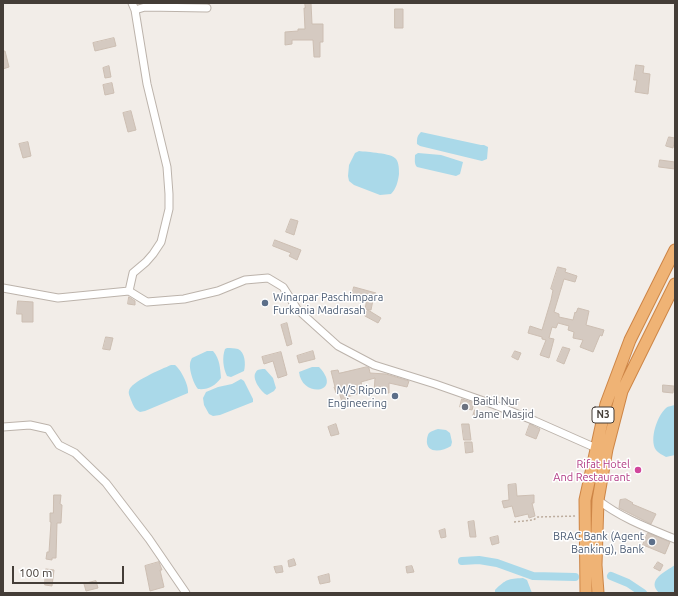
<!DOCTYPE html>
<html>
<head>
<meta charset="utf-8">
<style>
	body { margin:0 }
	#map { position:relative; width:678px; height:596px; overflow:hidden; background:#f2ede8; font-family:Ubuntu,sans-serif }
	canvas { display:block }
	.frame { position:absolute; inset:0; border:4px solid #443d37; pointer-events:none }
	.scale { position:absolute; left:12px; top:566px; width:112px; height:18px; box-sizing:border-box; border:2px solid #443d37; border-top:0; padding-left:5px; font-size:12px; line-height:14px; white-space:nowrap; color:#443d37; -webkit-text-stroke:3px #fff; paint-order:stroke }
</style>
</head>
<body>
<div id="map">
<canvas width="678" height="596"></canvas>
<div class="frame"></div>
<div class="scale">100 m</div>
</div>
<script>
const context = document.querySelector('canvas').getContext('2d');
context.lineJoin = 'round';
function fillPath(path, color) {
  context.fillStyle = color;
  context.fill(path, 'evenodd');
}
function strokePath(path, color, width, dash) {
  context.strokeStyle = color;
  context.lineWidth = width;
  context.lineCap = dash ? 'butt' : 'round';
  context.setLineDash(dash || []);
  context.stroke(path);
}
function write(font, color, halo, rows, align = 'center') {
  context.font = font + ' Ubuntu,sans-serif';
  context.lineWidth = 3;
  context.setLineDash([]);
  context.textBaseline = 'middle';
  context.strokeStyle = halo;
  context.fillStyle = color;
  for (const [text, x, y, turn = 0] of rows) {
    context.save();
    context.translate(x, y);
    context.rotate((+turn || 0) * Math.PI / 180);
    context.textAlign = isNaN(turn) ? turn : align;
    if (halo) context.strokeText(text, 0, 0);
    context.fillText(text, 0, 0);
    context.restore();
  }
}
const water = new Path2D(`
	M421 132 481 145H484L488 147 487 159 482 161 420 146 417 144C417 138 417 136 421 132Z
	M359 151C367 152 392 153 396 159 399 163 399 169 399 174 398 182 396 189 391 194L380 195 354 185 349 181 348 176 349 165 355 153Z
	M418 153 441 155 463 162 460 174 456 176 417 167C414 164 415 159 415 155Z
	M227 348C231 348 234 348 238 349 245 352 246 364 244 371L231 377 227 376C223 368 222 357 225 349Z
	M207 351H213C220 359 220 368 221 378 215 386 208 390 198 389 194 385 189 370 190 364 190 362 191 360 192 358Z
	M171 365H175C181 370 189 385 188 393L145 411 140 412C135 410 133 405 131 400 130 397 128 393 129 391 130 382 162 369 171 365Z
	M312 367H319C344 393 302 399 299 372Z
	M265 369 273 378 276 388 274 391 267 395C261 392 251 378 256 372 257 369 262 369 265 369Z
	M241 379 244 381 253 399V402L220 415 213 416 209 414 204 405 203 398 206 392 218 387 232 384Z
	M675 405V455L666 457C663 455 658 453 656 450 649 440 657 416 666 408 668 406 672 406 675 405Z
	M438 429 446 430 450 433 452 442 451 446C442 452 425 454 427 439 427 438 428 434 429 433 431 431 435 430 438 429Z
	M675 565V593H659C646 580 665 572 675 565Z
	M523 578 527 580 532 593H495V590C506 579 508 579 523 578Z`);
const canal = new Path2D(`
	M462 561 479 560 497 563 533 576 575 577
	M611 576 628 583 643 593`);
const building = new Path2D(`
	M305 3H311L312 24H323V42H320V57H314L313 40H292V44L285 45V32L298 31V29H305L304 8H305Z
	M395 9H403V28H395Z
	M114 38 116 46 95 51 93 43Z
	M3 51H5L9 67 3 69Z
	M636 65 644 66 643 73 650 74 648 94 635 92 637 80H634Z
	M109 66 111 77 105 78 103 68Z
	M112 83 114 93 105 95 103 85Z
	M131 111 136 130 128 132 123 113Z
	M669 137 675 138 673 148 666 146Z
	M28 142 31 156 23 158 19 144Z
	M660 160 675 162V169L659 167Z
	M291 219 298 221 294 235 286 232Z
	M275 240 301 250 297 260 289 256 291 253 273 246Z
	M558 267 566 269 565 272 577 276 575 282 564 279 554 312 559 314V317L573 320 575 312 576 313 578 308 589 311 586 325 604 330 602 336 600 335 593 352 580 347 583 340 573 338 574 332 568 330 569 326 558 323 556 328 552 327 549 338 554 339 549 358 540 355 546 340 542 339V337L528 333 530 326 542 330 551 300 553 290 551 289Z
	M354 287 376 293 375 300H373L371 310 365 309 367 299 352 296Z
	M129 297 135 301V305L128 304Z
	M18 301 33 302V322H22V314H17Z
	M368 310 381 318 378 323 365 316Z
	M287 323 292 344 287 346 281 325Z
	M106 337 113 338 110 350 103 349Z
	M563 347 570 349 564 364 557 361Z
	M313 351 315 359 299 363 297 356Z
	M515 351 521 353 518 360 512 357Z
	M281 352 287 375 278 378 273 361 264 364 262 357Z
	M367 367 369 368 370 373 386 374 409 381 407 387 389 383V393H374L375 378 361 382 363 392 347 397 348 400 342 402 339 392 336 393 334 387H335L331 371 338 370 339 373Z
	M663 385 674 386 673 393 663 392Z
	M462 399 474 403 472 410 460 407Z
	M475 410 481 412 479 418 473 416Z
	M336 424 339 434 331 436 328 427Z
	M462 424H469L471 440H464Z
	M530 424 540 429 536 439 526 435Z
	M465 442H472L473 452 466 453Z
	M516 484 517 496 534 495V503H532L535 516 529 518 528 514 515 517 512 506 504 508 502 501 509 500 508 485Z
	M54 495H61L60 504 62 505 61 523H57L56 558H52V560L46 559 47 552H49L51 522H50V513H53Z
	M626 499 633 503 632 504 656 514 651 524 619 508 620 500Z
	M474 521 476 537H470L468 522Z
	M445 529 446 537 441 538 439 531Z
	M648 533 670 542 665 554 643 545Z
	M498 536 499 543 492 545 490 538Z
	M294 559 296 565 289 567 288 561Z
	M159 562 162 570H160L164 587 150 591 145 566Z
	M658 562 663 565 660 571 654 568Z
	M282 566 283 572 276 573 274 567Z
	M412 566 414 572 407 573 406 567Z
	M46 569 54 570 52 586 45 585Z
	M329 574 330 582 320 584 318 577Z
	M96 581 98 588 86 591 84 584Z`);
const path = new Path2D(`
	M514 522 533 520 538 517 576 516`);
const minor = new Path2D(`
	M132 3 135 10 147 84 167 167 169 194V209L161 242 153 254 146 262 133 273 129 291 147 302 184 299 218 291 245 280 268 278 283 287 297 309 338 346 374 365 435 384 495 405 535 421 596 448
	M135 10 145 7 207 8
	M3 288 58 298 129 291
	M3 427 30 425 48 429 59 445 75 453 106 483 149 539 186 593
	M598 500C621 518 648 528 675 539`);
const highway = new Path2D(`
	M586 593 585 500 606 404 630 340 675 250
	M598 593 596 565 598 500 607 449 622 391 675 284`);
const markers = [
	[265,303,4,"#5c6f8a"],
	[395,396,4,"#5c6f8a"],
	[465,407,4,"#6b7280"],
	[638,470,4,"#d1479c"],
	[652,542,4,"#5c6f8a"]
];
const shields = [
	[603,415,22]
];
const shieldNames = [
	["N3",603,415]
];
const serviceNames = [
	["Winarpar Paschimpara",273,297,"left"],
	["Furkania Madrasah",273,310,"left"],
	["M/S Ripon",387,390],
	["Engineering",387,403],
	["BRAC Bank (Agent",644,536],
	["Banking), Bank",644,549]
];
const worshipNames = [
	["Baitil Nur",473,401],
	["Jame Masjid",473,414]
];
const hotelNames = [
	["Rifat Hotel",630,464],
	["And Restaurant",630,477]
];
fillPath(water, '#aad9e9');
strokePath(canal, '#aad9e9', 8);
fillPath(building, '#d5cac1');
strokePath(building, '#ccbeb2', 1);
strokePath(minor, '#bcb3ab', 9);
strokePath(highway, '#cd8546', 13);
strokePath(path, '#bdad9e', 1.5, [2, 2]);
strokePath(minor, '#fff', 7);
strokePath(highway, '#efb375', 11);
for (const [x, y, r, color] of markers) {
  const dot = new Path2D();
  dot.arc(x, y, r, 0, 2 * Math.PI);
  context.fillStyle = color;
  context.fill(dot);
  strokePath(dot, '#fff', 1.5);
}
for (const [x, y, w] of shields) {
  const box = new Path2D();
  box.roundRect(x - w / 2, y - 8, w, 16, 3);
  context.fillStyle = '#fff';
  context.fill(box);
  strokePath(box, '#443d37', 1);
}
write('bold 10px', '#443d37', null, shieldNames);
write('11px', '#4e5e75', '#fff', serviceNames, 'right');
write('11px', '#5b616d', '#fff', worshipNames, 'left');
write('11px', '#b23c85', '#fff', hotelNames, 'right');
</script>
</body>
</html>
